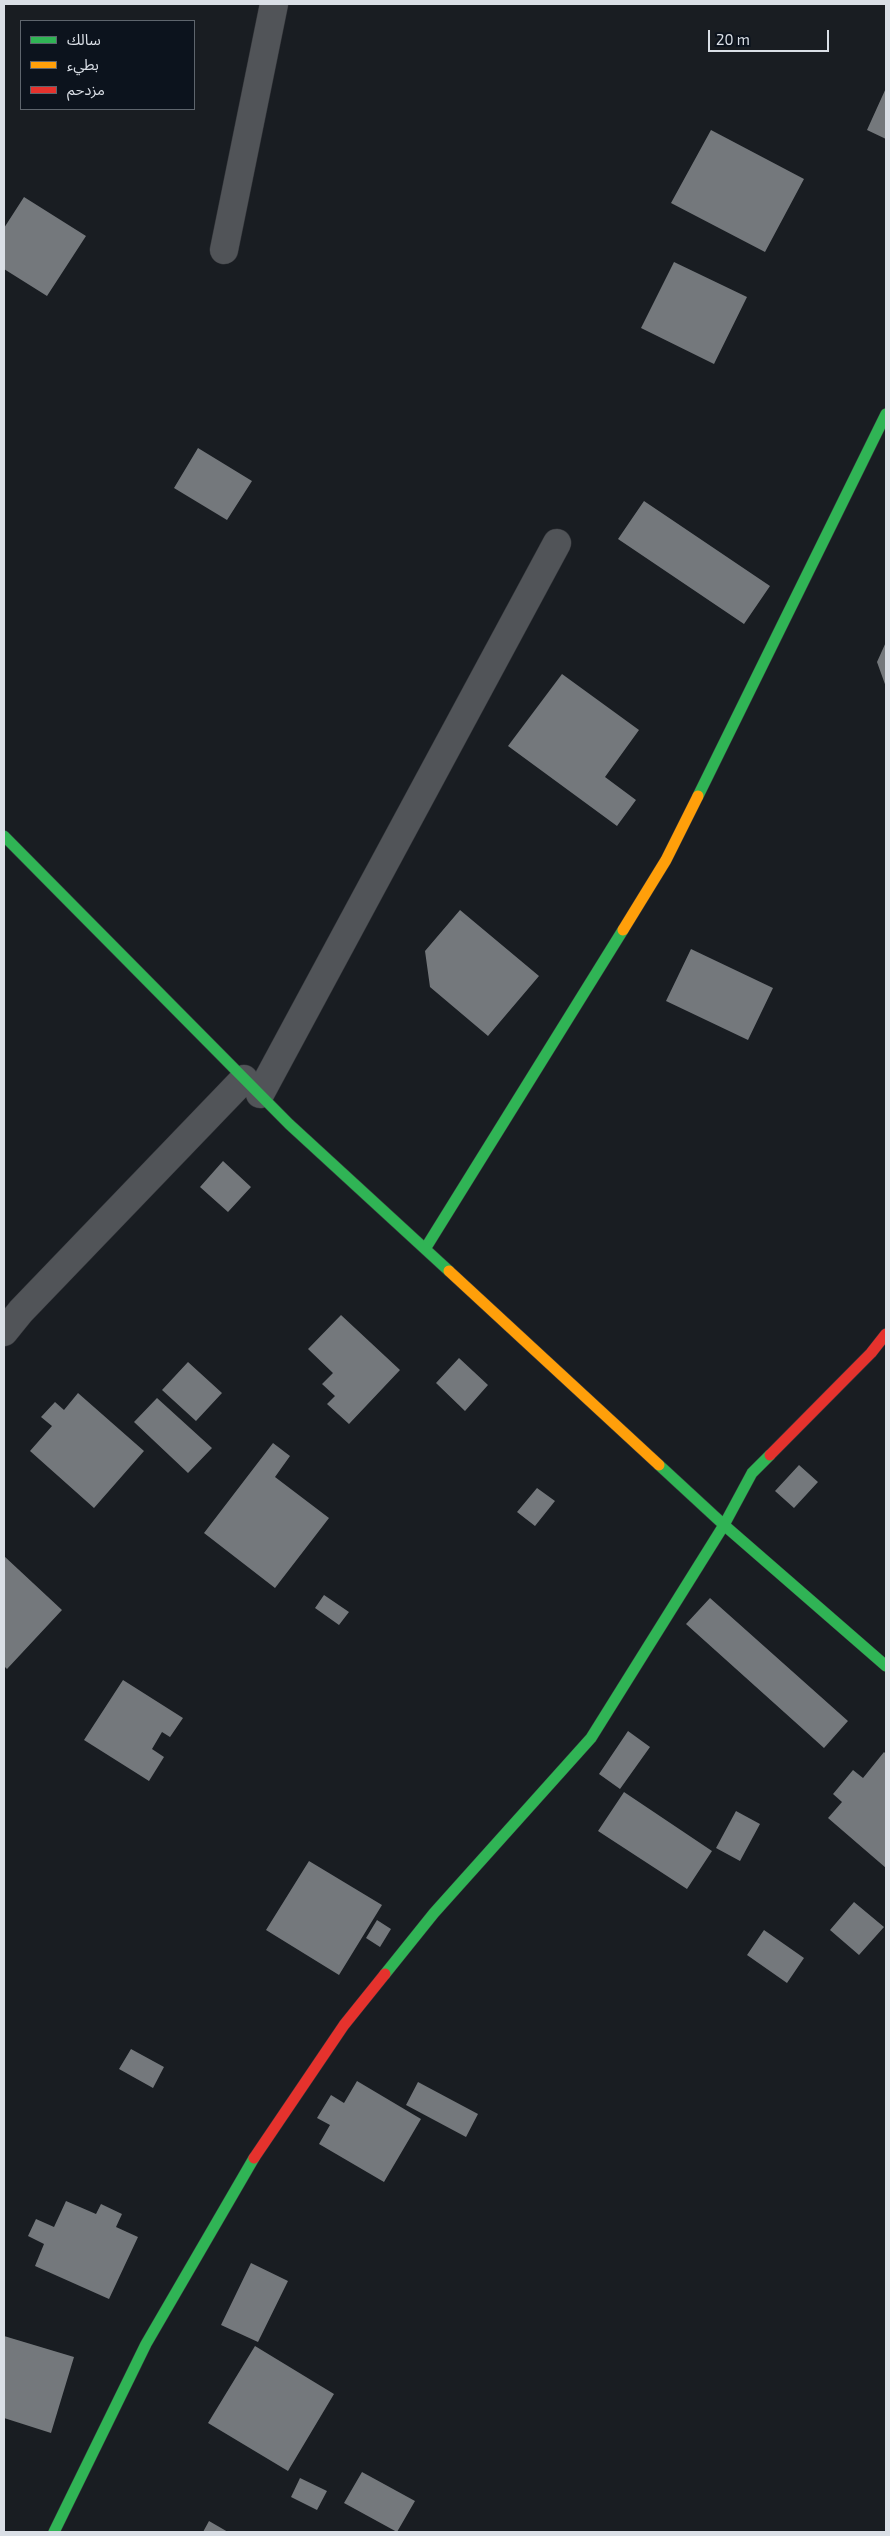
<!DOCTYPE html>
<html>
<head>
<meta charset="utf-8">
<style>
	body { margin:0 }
	#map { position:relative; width:890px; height:2536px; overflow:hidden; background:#191d22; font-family:"Exo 2","Noto Sans Arabic",sans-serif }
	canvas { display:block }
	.frame { position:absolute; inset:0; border:5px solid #dadfe6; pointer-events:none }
	.legend { position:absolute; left:20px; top:20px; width:175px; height:90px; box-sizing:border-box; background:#0c131d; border:1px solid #5e656d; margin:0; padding:6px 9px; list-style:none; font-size:15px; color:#dadfe6 }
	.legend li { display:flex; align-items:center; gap:10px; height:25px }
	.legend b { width:25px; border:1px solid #5e656d }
	.scale { position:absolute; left:708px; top:30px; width:121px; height:22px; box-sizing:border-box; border:2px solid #dadfe6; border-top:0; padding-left:6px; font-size:15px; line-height:18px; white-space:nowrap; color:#dadfe6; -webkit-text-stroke:4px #0c131d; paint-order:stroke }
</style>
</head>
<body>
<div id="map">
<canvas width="890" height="2536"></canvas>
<div class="frame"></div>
<ul class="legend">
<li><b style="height:6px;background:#30b455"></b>سالك</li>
<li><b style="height:6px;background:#ff9f0a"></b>بطيء</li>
<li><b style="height:6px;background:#e5322d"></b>مزدحم</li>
</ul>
<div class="scale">20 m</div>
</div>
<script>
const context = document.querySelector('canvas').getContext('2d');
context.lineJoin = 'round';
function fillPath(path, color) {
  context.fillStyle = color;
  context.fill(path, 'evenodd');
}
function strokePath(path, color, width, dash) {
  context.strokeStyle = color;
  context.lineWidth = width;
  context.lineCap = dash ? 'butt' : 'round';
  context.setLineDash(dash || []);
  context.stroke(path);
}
const building = new Path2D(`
	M886 88V139L867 130Z
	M711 130 804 179 765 252 671 203Z
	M24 197 86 236 47 296 4 269V228Z
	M674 262 747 297 714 364 641 328Z
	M198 448 252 481 227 520 174 488Z
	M644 501 770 586 744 624 618 539Z
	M886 642V687L877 662Z
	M562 674 639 730 605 777 636 800 617 826 508 746Z
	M460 910 539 976 488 1036 430 987 425 951Z
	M691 949 773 988 748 1040 666 1001Z
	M223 1161 251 1187 228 1212 200 1187Z
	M341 1315 400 1370 349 1424 327 1404 335 1396 322 1384 333 1373 308 1349Z
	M459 1358 488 1385 465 1411 436 1383Z
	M188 1362 222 1393 196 1421 162 1390Z
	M78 1393 144 1451 94 1508 30 1451 52 1426 41 1417 55 1402 64 1410Z
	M157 1398 212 1448 188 1473 134 1422Z
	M273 1443 290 1456 275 1477 329 1518 275 1588 204 1533Z
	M799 1465 818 1482 794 1508 775 1491Z
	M537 1488 555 1501 535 1526 517 1512Z
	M4 1556 62 1610 7 1669 4 1666Z
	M324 1595 349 1612 339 1625 315 1608Z
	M710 1598 848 1721 824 1748 686 1624Z
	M123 1680 183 1718 170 1737 162 1732 152 1749 164 1757 149 1781 84 1740Z
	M628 1731 650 1747 620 1789 599 1774Z
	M884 1752 886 1754V1868L828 1818 842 1802 833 1794 853 1770 863 1778Z
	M624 1792 712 1851 687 1889 598 1831Z
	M736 1811 760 1824 740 1861 716 1848Z
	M309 1861 382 1905 339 1975 266 1930Z
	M854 1902 884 1927 859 1955 830 1930Z
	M377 1920 391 1929 380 1947 366 1938Z
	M764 1930 804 1958 787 1983 747 1955Z
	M131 2049 164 2067 153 2088 119 2069Z
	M357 2081 421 2119 384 2182 319 2144 330 2125 317 2118 331 2095 344 2103Z
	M418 2082 478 2114 466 2137 406 2105Z
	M66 2201 96 2214 101 2204 122 2214 116 2227 138 2237 109 2299 35 2266 44 2244 28 2236 36 2219 54 2227Z
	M251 2263 288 2281 258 2342 221 2325Z
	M4 2336 74 2357 51 2433 4 2418Z
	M255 2346 334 2394 288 2471 208 2423Z
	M362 2472 415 2501 397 2532 344 2503Z
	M300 2478 327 2491 317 2510 291 2497Z
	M209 2521 228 2532H203Z`);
const street = new Path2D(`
	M224 250 274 4
	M260 1094 557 543
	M4 1332 21 1311 244 1079`);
const fast = new Path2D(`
	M698 796 886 414
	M4 836 289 1124 449 1271
	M425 1249 623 930
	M659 1465 724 1525 886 1666
	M385 1974 434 1913 591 1738 724 1525 752 1473 770 1455
	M54 2532 146 2344 254 2158`);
const slow = new Path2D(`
	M623 930 666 860 698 796
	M449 1271 659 1465`);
const jam = new Path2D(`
	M770 1455 871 1353 886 1334
	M254 2158 344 2025 385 1974`);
fillPath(building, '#74787c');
strokePath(street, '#34363b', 29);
strokePath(fast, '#34363b', 12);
strokePath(slow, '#34363b', 12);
strokePath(jam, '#34363b', 12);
strokePath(street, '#515458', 28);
strokePath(fast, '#30b455', 11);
strokePath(slow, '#ff9f0a', 11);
strokePath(jam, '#e5322d', 11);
</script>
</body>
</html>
